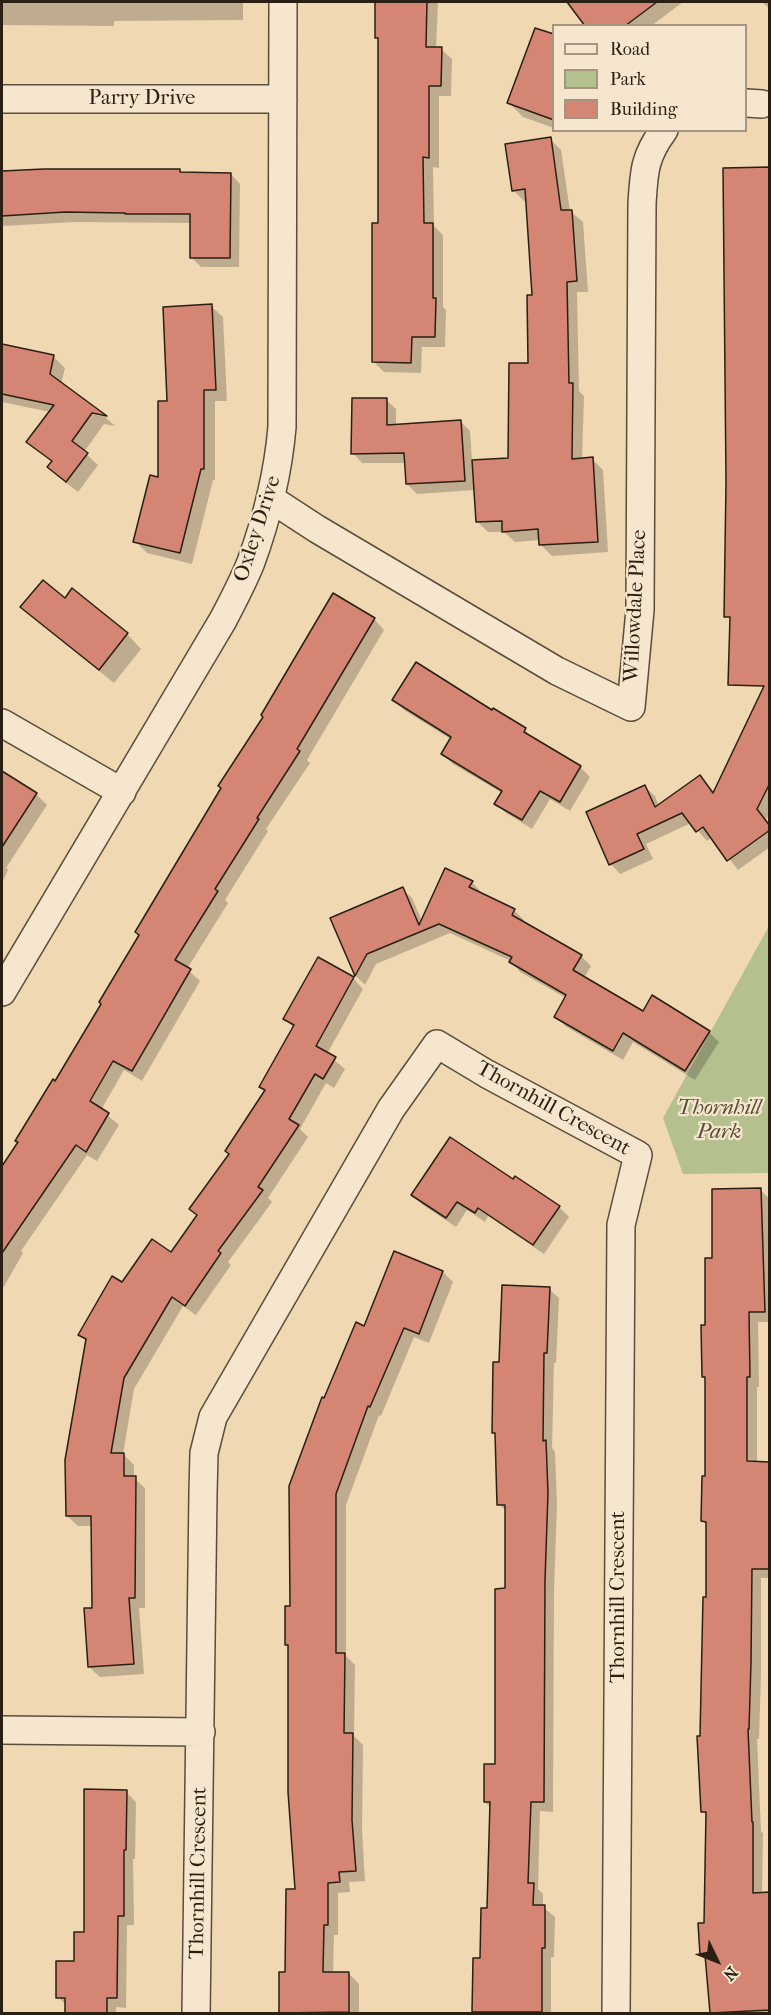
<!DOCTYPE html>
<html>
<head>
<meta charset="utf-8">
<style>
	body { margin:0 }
	#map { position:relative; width:771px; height:2015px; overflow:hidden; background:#efd8b2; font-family:"IM FELL French Canon",serif }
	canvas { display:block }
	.frame { position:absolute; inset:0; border:3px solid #2a1f13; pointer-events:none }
	.legend { position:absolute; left:552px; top:24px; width:195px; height:108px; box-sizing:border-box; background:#f5e6cd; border:2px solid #a49683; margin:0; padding:8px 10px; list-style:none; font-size:18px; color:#2a1f13 }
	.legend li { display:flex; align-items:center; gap:12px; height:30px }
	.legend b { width:30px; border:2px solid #a49683 }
	.north { position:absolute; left:687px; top:1931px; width:60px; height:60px; -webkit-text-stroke:4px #f5e6cd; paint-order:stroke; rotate:133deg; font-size:16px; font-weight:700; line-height:24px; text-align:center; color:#2a1f13 }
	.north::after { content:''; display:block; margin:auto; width:21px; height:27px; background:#2a1f13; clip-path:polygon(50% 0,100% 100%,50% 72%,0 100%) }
</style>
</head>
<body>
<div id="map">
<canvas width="771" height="2015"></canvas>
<div class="frame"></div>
<ul class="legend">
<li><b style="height:8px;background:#f5e6cd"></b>Road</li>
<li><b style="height:16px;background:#b5c08f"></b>Park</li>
<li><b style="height:16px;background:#d48573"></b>Building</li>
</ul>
<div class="north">N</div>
</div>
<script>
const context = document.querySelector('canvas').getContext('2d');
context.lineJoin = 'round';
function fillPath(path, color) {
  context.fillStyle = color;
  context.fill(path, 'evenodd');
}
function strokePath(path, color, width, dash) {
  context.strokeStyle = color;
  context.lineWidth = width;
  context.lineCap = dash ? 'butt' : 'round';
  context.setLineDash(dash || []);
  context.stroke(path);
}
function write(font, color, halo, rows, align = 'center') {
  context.font = font + ' "IM FELL French Canon",serif';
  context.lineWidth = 4.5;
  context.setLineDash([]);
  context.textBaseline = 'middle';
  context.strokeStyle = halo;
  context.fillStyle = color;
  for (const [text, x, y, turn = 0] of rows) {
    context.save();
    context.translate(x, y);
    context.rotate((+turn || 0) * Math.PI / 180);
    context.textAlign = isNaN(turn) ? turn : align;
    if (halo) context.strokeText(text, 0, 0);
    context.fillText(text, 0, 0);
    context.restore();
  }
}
const green = new Path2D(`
	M769 926V1173L683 1174 663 1118Z`);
const shadow = new Path2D(`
	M2 2H243V20L114 21V26L2 25Z
	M377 2H438L436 49H441L452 59 451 96H439V168L433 167 434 226 443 235V307L446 310 445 347H422L421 373 384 372 373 361 379 225 380 41 376 37Z
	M579 2H688H683L651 26H587L573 6Z
	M762 2H770V9Z
	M554 36V128L523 117 509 103Z
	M550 139 561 150 570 211 583 222 588 292H577L579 391 584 396 582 460 592 459 603 470 608 552 552 556 541 545 540 540 515 542 504 532H488L477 521 475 490 417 494 407 484 406 463H362L353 453 386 400 396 409V426L461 422 470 431 472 461 509 459 529 364 533 296 527 201H524L513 190Z
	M44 170H179L183 173 231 174 240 184 239 267H201L191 257 192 223 76 222 2 226V173Z
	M211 306 223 317 227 401H215V480H213L192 564 147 553 135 541 159 479 169 402Z
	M2 345 53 356 65 368 61 384 85 410V413L106 417 104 416 115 426 104 424 84 452 98 465 78 492 61 479 49 467 53 463 28 442 50 412 2 402Z
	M73 590 127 634 141 649 114 683 37 621 22 607 65 600Z
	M374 619 384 630 307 760 310 763 266 829 268 831 225 900 228 903 187 969 200 981 142 1081 124 1070 101 1110 119 1125 97 1161 87 1155 21 1251 23 1253 2 1290V1169L56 1083Z
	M770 695V812L766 820 770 824V847L738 870 712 837 707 841 691 823 646 844 653 859 620 874 611 864 645 787 655 796 659 806 700 777 715 793Z
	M394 700 492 712 493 710 525 730 534 740 580 767 590 777 570 811 550 799 532 829 506 813 496 803 502 793 453 764 443 754 452 740 404 710Z
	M3 773 36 794 47 805 6 868 8 870 2 883Z
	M472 882 481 892 480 894 514 910 524 920 523 923 581 956 591 966 584 978 643 1013 709 1032 719 1042 695 1080 633 1042 623 1060 565 1026 556 1016 566 998 520 972 511 961 450 933 376 964 365 985 356 976 332 919 402 889 412 898 422 921Z
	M353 978 363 989 327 1054 345 1069 334 1088 326 1083 300 1129 308 1137 268 1198 272 1202 228 1262 231 1265 196 1315 183 1306 134 1389 123 1454 134 1465V1478L145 1488V1608H139L144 1674 100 1677 89 1667 93 1609V1526H78L67 1516 87 1341 80 1334 122 1284 171 1254 198 1216 266 1092 260 1087 294 1028 285 1019Z
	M514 1181 559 1207 569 1217 544 1254 488 1216 485 1222 467 1210 456 1227 423 1205 413 1195Z
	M760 1190 770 1199V1322H758L759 1387H757V1463H770V1578H761V1674L759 1739H757L761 1832 763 1833 762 1894 770 1893V2014H711L707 1960 701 1954 705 1925 708 1816 702 1811V1737L707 1598 708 1526 703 1521 707 1478 706 1380 703 1377 714 1259Z
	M394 1253 443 1272 453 1282 429 1343 414 1337 381 1416 379 1415 346 1505V1656L355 1665 354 1736 363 1745 362 1831 365 1881 349 1882 350 1892 338 1893V1935H334L333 1973H348L359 1984V2014H281L296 1891 289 1647 286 1644 292 1607 325 1400 365 1328Z
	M549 1289 559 1298 556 1363H554L552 1448 555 1452 557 1504 554 1592 553 1812 540 1811 538 1889 543 1894V1907L555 1917 554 1957H551V2014H476L474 2011 489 1910 491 1808 485 1802 496 1765 506 1590 507 1512 499 1504 497 1436 493 1432 500 1363Z
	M126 1792 136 1802 135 1859H133L134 1925H127L126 2008 116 2007V2014H67V2006L58 1997 75 1962 86 1934Z`);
const building = new Path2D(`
	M375 2H427L426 47H442L441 86H429V158L423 157 424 223H433V298H436L435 337H412L411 363 372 362V223H378V38H375Z
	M567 2H657L625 26H585Z
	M535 28 554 34V120L507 103Z
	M551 137 561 210H572L577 281 567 282 569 383H573L572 459 593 457 598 542 539 545 538 529 502 532V521L476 522 472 460 508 458 509 363H528L527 295H532L525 189 512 191 505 144Z
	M770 167V783L757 809 770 826V830L727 861 703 827 696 832 682 813 637 834 644 849 609 865 586 812 645 785 655 807 700 775 713 793 764 686 728 685 730 617H724L726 482 723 168Z
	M44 169H180V172L231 173 230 258H190V214H125V213L65 212 2 216V171Z
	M212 304 216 390H204V469H201L180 553 133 542 150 475 158 477V401H167L163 307Z
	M2 344 54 355 50 374 107 416 92 413 72 441 88 453 66 482 47 467 52 461 26 442 54 405 2 394Z
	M352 398H387V425L461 420 465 481 406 484 404 453 351 454Z
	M43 580 65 598 72 588 128 633 99 670 20 607Z
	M333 593 375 618 297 749 300 751 257 818 259 819 215 889 218 891 175 960 191 969 150 1040 132 1071 113 1061 90 1101 109 1113 86 1152 76 1145 2 1253V1166L18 1142 15 1141 53 1079 55 1081 101 1004 99 1002 139 935 135 932 221 788 218 786 263 717 261 715Z
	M416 662 492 710 493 708 526 728 524 732 581 766 560 802 540 791 522 820 494 804 502 791 441 754 451 737 392 700Z
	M2 771 37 793 2 847Z
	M445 868 473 881 469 887 515 909 512 915 582 955 573 970 643 1011 652 995 710 1031 685 1071 623 1033 613 1051 554 1017 566 995 509 962 512 957 439 924 367 954 355 976 330 918 403 887 419 925Z
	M318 957 354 977 316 1046 336 1057 323 1079 315 1074 289 1119 299 1125 258 1187 263 1190 218 1251 221 1253 185 1306 172 1297 124 1378 111 1453H124V1476H136L135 1598H129L134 1664 88 1667 84 1608H92L91 1516H66L65 1460 86 1339 78 1335 112 1276 122 1282 152 1239 171 1252 197 1215 189 1209 229 1154 225 1151 265 1090 259 1087 294 1025 283 1019Z
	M450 1137 513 1179 515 1176 560 1206 533 1245 478 1208 475 1213 457 1202 446 1218 411 1195Z
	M761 1188 765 1312H749L750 1377H747V1461L770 1462V1569H752L751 1662 749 1729H748L752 1822H753V1893L770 1892V2010L710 2013 705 1955H700L698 1923H704L706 1812H701L697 1736H700L703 1597H706V1522L701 1521 702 1476H705V1377H702L701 1325H705V1258H712V1189Z
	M394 1251 443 1271 419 1334 404 1328 370 1407 368 1406 336 1494V1653H345L344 1733H353L352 1820 356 1871 339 1872 340 1882 328 1883V1925H324L323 1972H349V2012L279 2013V1972H285L286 1889H295L288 1792V1645H285V1606H290L289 1486 322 1397 324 1398 356 1322 364 1326Z
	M502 1285 550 1287 547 1353H544L543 1441 546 1440 548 1493 545 1581 544 1802H531L528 1883H534L533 1905H545V1948H542V2012H472L473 1958H480L481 1908H487L490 1802H484V1764H495V1589L505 1588V1505H497L495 1433H492L493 1362H499Z
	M84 1789 127 1790 126 1850H124V1916H118L117 1998H107V2013H65V1998H56V1961H74V1932H84Z`);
const minor = new Path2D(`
	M2 99H283
	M746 103 762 104
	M271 499 317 529 557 671 631 707 640 610 642 204C644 172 644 157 664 130
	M2 723 122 792
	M2 992 223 620C233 601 243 582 251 562 267 518 278 474 282 427L283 2
	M2 1730 201 1732
	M196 2014 203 1493 204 1453 213 1417 391 1109 437 1044 487 1074 638 1155 621 1225 616 2014`);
const streetNames = [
	["Parry Drive",142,99],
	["Oxley Drive",258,529,-72],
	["Willowdale Place",636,606,-87],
	["Thornhill Crescent",553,1109,29],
	["Thornhill Crescent",619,1597,-90],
	["Thornhill Crescent",199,1873,-89]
];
const parkNames = [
	["Thornhill",719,1109],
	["Park",719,1133]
];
fillPath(green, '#b5c08f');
fillPath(shadow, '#0003');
fillPath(building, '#d48573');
strokePath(building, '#2a1f13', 1.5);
strokePath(minor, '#5b4d3b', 30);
strokePath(minor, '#f5e6cd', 27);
write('21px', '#2a1f13', '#f5e6cd', streetNames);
write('italic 21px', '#544f38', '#f5e6cd', parkNames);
</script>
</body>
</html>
